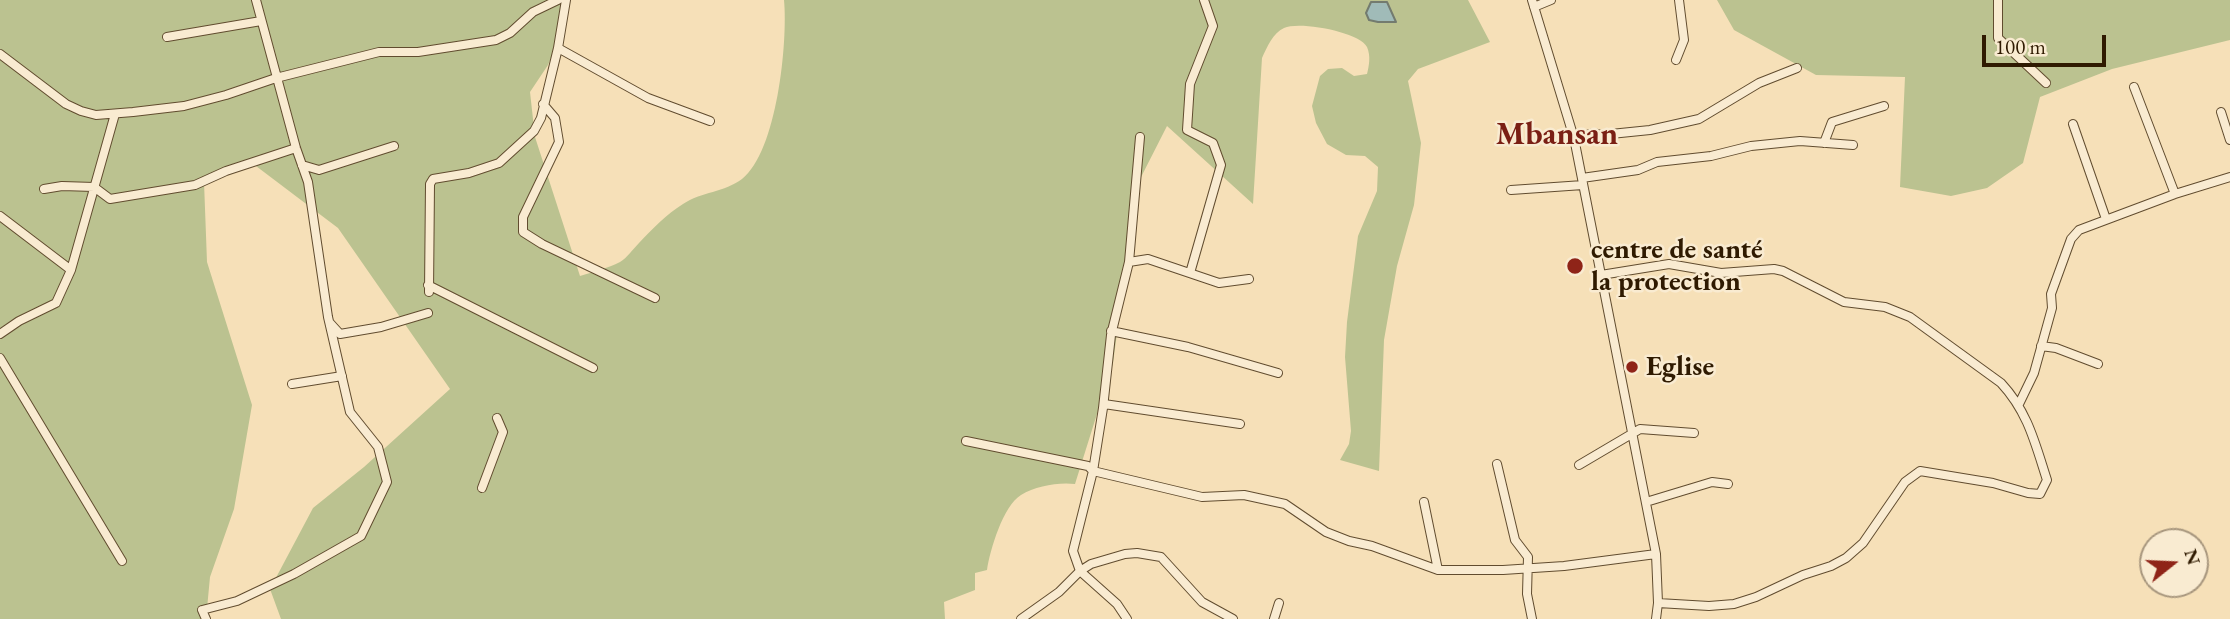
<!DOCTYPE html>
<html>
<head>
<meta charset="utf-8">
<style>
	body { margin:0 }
	#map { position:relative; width:2230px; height:619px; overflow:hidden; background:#f6e0b8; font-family:"EB Garamond",serif }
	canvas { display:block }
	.north { position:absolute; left:2139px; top:528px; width:70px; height:70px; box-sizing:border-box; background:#f9ebd1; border:2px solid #a8977e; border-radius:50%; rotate:72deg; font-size:19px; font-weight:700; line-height:28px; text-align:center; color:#2f1a01 }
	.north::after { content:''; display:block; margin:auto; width:24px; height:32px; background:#8f2418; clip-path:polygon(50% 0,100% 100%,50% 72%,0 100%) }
	.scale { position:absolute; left:1982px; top:35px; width:124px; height:32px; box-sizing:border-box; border:4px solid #2f1a01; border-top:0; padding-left:9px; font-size:21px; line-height:24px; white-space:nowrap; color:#2f1a01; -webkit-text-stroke:5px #f9ebd1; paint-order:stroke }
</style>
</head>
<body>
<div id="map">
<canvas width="2230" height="619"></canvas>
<div class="north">N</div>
<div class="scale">100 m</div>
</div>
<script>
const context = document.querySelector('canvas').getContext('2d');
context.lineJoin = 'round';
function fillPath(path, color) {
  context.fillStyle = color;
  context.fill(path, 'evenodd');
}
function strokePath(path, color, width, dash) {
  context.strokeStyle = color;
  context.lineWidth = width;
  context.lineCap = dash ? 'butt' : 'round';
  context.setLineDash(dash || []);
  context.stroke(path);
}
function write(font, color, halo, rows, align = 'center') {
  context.font = font + ' "EB Garamond",serif';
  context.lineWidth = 5;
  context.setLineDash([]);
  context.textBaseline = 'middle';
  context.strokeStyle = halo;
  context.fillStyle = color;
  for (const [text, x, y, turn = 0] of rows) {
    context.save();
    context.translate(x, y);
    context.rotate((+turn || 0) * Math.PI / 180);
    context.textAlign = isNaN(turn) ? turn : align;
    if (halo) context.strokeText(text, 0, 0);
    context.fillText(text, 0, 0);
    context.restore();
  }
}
const green = new Path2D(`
	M0 0H569L565 24 548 65 530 92 535 137 580 276C593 272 608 268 620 262 627 258 633 249 639 243 652 229 667 214 683 204 701 192 725 192 742 179 777 152 788 42 784 0H1468L1490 42 1418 69 1408 81 1421 143 1414 205 1397 266 1384 340 1379 471 1340 460 1349 444 1351 431 1345 357 1347 322 1358 236 1377 191 1378 167 1365 156 1346 155 1327 144 1316 123 1312 106 1320 76 1328 69 1342 68 1354 76 1367 74C1369 66 1371 56 1367 47 1359 32 1300 21 1284 28 1273 33 1267 47 1262 58L1253 204 1167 126 1137 185 1113 363 1075 484C1058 482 1036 486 1021 495 1003 506 990 550 987 570L975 573V590L944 602 945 619H281L270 589 313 508 364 467 450 389 338 228 252 163 204 182 207 262 252 405 234 509 210 577 206 619H0Z
	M1717 0H2230V40L2112 69 2040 97 2023 163 1987 188 1951 196 1900 187 1905 77 1816 75 1734 30Z`);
const water = new Path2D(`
	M1371 2H1387L1396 22H1378L1369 20 1366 13Z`);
const minor = new Path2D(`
	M1532 0 1574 138 1656 554 1658 603 1656 619
	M1998 0V38L2046 83
	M1534 7 1551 0
	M167 37 261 21
	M558 48 648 98 710 121
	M0 54 66 104 81 111 96 115 133 112 184 106 226 95 276 78 379 52H418L496 40 510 33 533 12 558 0
	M1676 60 1684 40 1679 0
	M2134 87 2175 194
	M543 104 555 118 559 142 523 217V232L542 244 655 298
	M2221 112 2230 140
	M2073 124 2106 219
	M1574 138 1594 133 1601 135 1650 130 1699 119 1759 83 1797 68
	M1824 143 1832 122 1884 106
	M302 165 319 170 394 146
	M1582 178 1638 170 1657 162 1711 156 1751 146 1800 141 1853 145
	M44 189 62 186 94 187 110 199 195 185 226 171 296 148
	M1511 190 1583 185
	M0 216 71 270
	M1129 262 1148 259 1219 283 1249 279
	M1190 273 1221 165 1213 143 1187 130 1190 84 1213 26 1204 0
	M1601 275 1669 264 1721 273 1774 269 1783 271 1844 302 1885 307 1910 317 2001 383C2028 412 2035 443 2047 480L2040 494 2028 493 1993 483 1920 471 1905 482 1863 543 1846 558 1831 566 1803 575 1756 597 1734 604 1709 606 1658 603
	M428 285 593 368
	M429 292 430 184 433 179 469 173 499 163 534 131 541 118 558 48 566 0
	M330 323 340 334 381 327 428 313
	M1111 331 1188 347 1278 373
	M0 334 19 321 56 303 71 270 115 114
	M2041 346 2056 348 2098 364
	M0 358 122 561
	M292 384 342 376
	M1104 404 1240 424
	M2019 404 2034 373 2052 308 2051 294 2071 239 2079 230 2175 194 2230 177
	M966 441 1088 466 1093 471 1202 497 1244 495 1285 504 1326 532 1349 541 1372 546 1438 570H1503L1564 566 1656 554
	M1497 464 1515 540 1528 557 1527 594 1532 619
	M1579 465 1640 429 1694 433
	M482 488 503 432 497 418
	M1424 502 1438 570
	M1646 502 1712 482 1728 484
	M206 619 202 610 237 601 294 574 361 536 387 482 378 447 350 412 328 317 308 182 296 148 256 0
	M1021 619 1059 592 1080 571 1091 564 1125 554 1137 553 1161 557 1202 602 1233 619
	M1127 619 1117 604 1080 571 1073 551 1093 471 1103 408 1111 335 1129 262 1140 137
	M1274 619 1279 603`);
const markers = [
	[1575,266,9,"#8f2418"],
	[1632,367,7,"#8f2418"]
];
const poiNames = [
	["centre de santé",1591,250],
	["la protection",1591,282],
	["Eglise",1646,367]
];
const quarterNames = [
	["Mbansan",1557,135]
];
fillPath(green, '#bbc290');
fillPath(water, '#a0bbb8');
strokePath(water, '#737b6f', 2);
strokePath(minor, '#614c2f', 10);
strokePath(minor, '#f9ebd1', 8);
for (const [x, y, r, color] of markers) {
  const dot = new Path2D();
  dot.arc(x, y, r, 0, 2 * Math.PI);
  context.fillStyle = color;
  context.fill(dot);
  strokePath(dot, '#f9ebd1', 2.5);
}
write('bold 28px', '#2f1a01', '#f9ebd1', poiNames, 'left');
write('bold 32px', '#7a1f14', '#f9ebd1', quarterNames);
</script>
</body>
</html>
